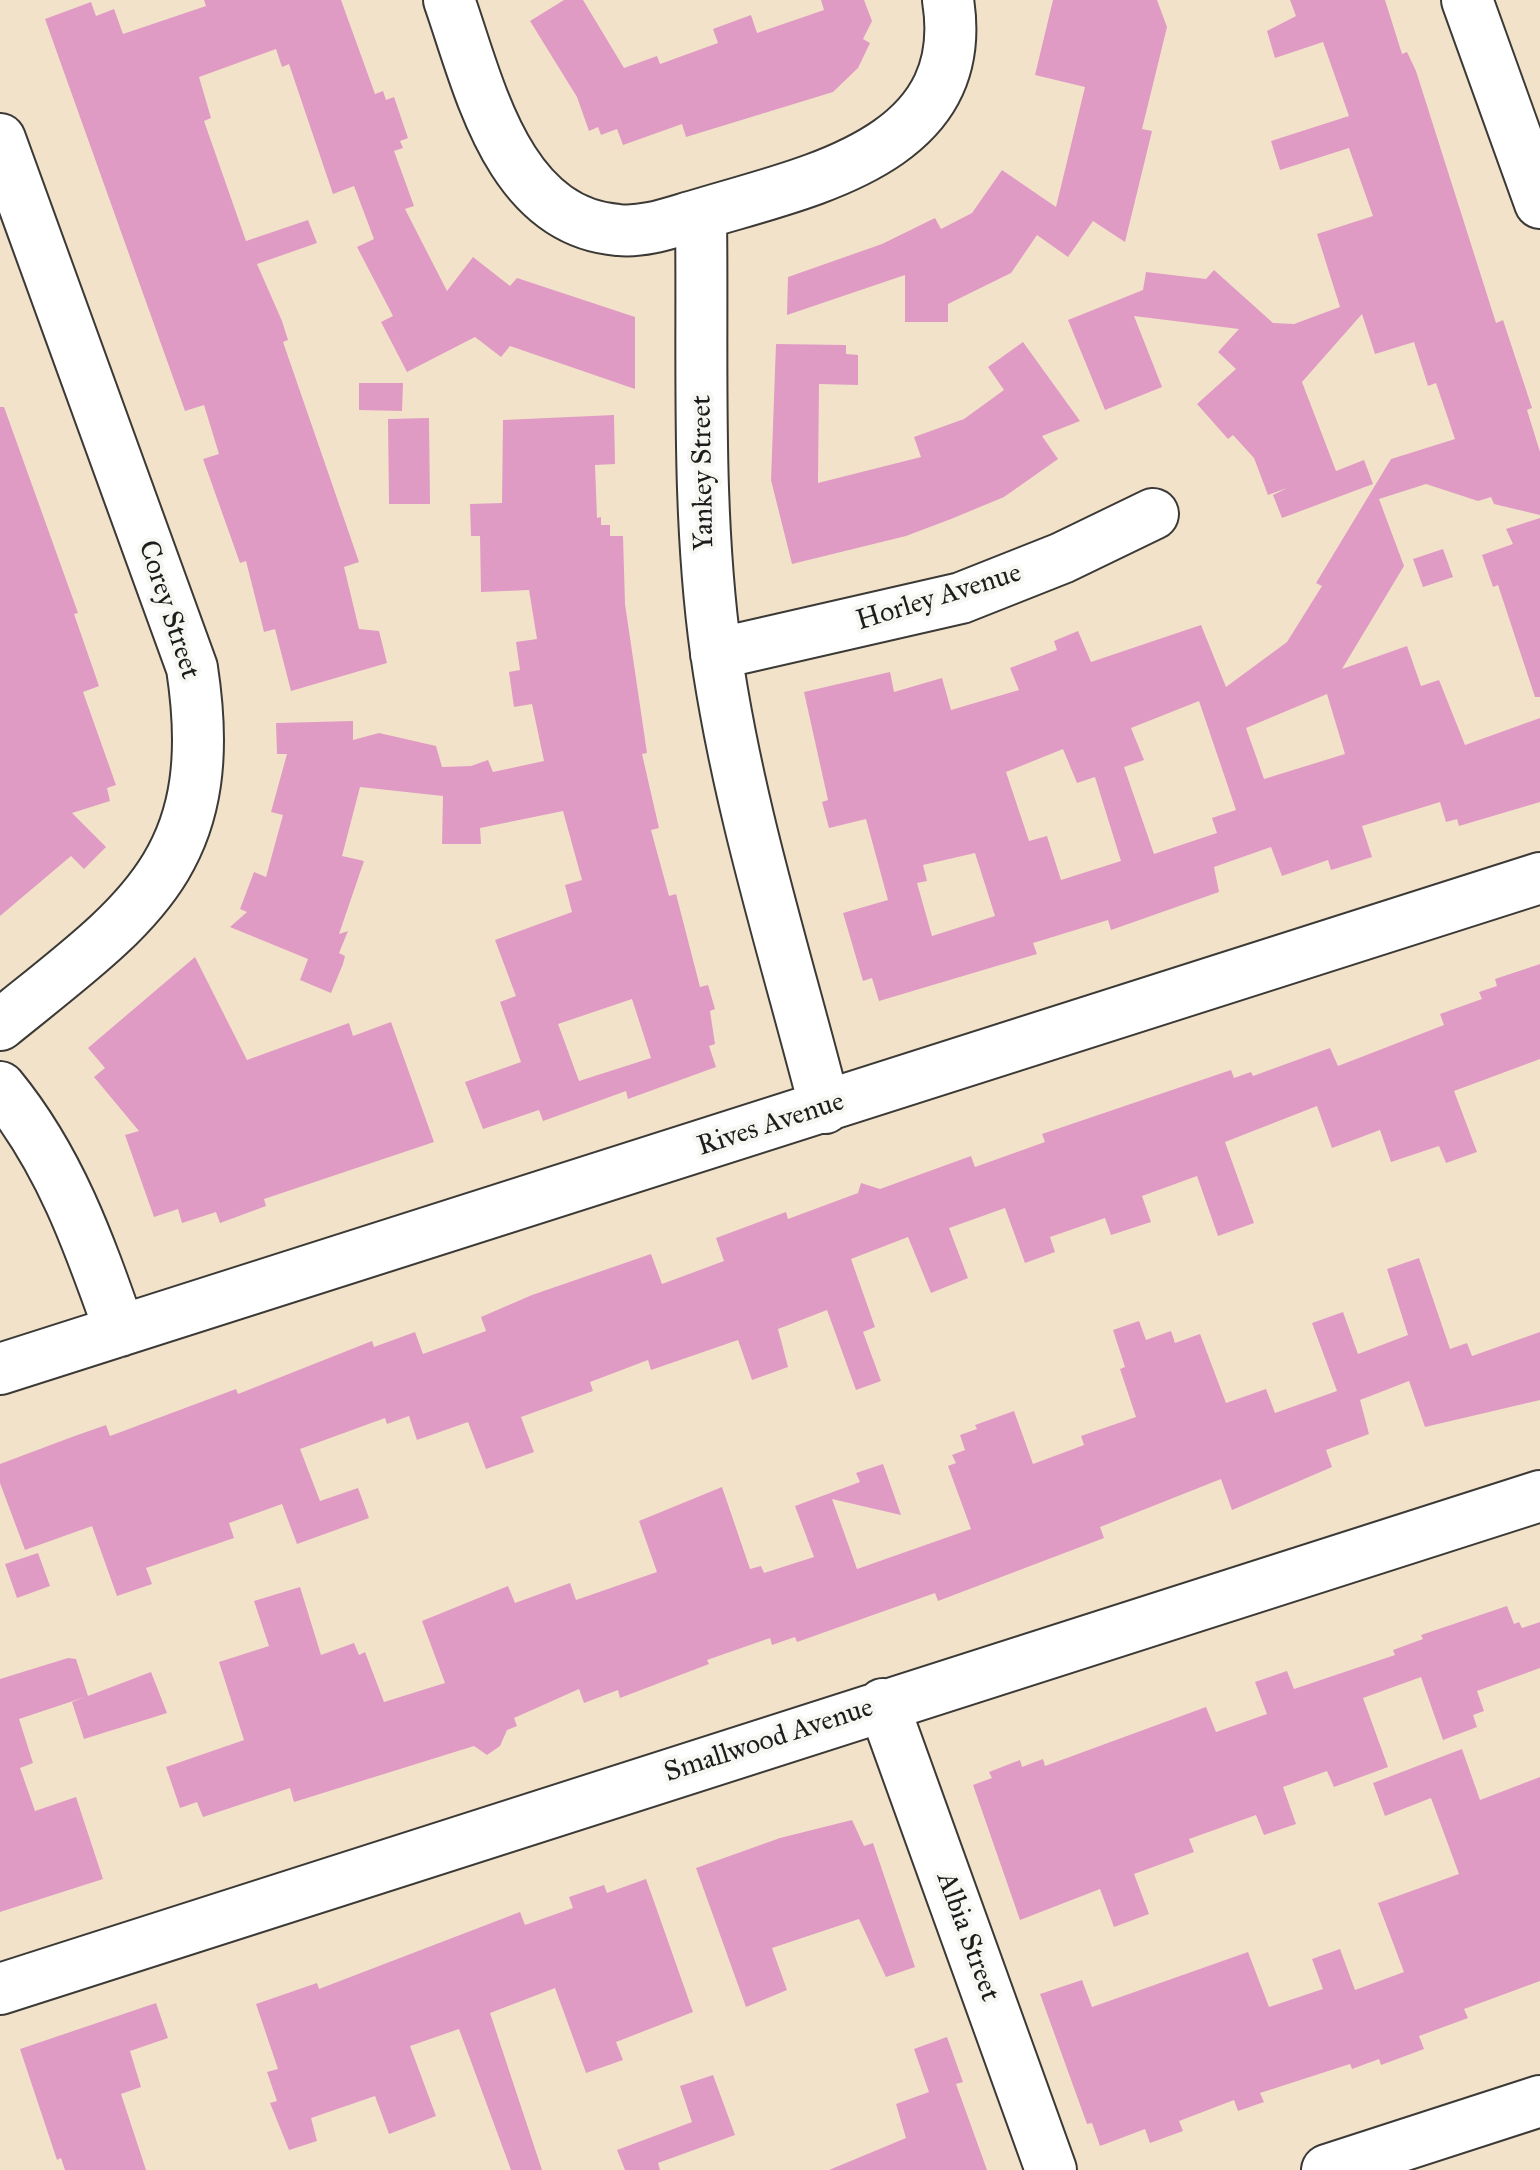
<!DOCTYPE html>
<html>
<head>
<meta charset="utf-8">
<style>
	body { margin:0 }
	canvas { display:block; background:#f2e2ca }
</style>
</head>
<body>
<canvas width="1540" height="2170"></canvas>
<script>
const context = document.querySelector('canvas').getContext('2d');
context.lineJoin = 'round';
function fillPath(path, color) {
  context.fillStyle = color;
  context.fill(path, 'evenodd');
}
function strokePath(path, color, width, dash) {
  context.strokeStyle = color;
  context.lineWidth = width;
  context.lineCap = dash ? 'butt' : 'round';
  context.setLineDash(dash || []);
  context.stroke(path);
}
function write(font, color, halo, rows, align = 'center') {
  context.font = font + ' "IM FELL Great Primer",serif';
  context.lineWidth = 8;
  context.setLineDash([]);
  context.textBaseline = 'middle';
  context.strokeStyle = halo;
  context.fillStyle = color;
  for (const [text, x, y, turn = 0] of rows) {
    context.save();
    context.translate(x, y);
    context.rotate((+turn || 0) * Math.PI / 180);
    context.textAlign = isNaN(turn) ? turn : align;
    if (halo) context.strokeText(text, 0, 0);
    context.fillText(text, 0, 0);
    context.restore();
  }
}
const building = new Path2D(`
	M204 0H341L375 94 383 91 386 100 394 97 408 138 400 141 403 148 394 151 414 206 405 209 447 291 473 257 510 286 517 278 635 317V389L510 346 501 357 475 337 407 372 381 322 393 316 357 247 374 239 354 186 333 194 289 64 282 67 276 49 199 77 211 118 204 121 246 241 308 220 317 243 257 264 282 321 288 340 283 342 359 562 344 567 359 629 379 631 387 663 291 691 275 629 264 632 246 561 240 563 203 459 219 454 204 405 185 411 45 19 91 2 96 16 114 9 123 34 206 6Z
	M564 0H583L624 68 657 56 660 64 718 43 713 29 751 15 757 33 824 10 821 0H864L872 21 863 39 870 43 858 68 833 92 686 137 682 124 623 145 617 129 601 135 598 127 589 131 577 97 530 21Z
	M1053 0H1157L1167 27 1142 129 1152 131 1125 242 1093 221 1068 257 1037 235 1011 273 948 304V322H905V275L787 315 788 277 882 244 935 218 941 229 972 213 1002 170 1056 207 1085 87 1035 75Z
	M1290 0H1385L1402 54 1407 52 1416 71 1496 323 1503 320 1532 408 1527 410 1540 452V515L1494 504 1491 497 1478 501 1426 484 1379 499 1404 566 1342 669 1407 646 1421 686 1439 680 1465 745 1540 718V802L1459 826 1457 819 1446 822 1440 802 1362 826 1372 857 1331 870 1328 860 1282 876 1271 847 1214 867 1219 892 1111 930 1108 920 1033 943 1037 954 879 1001 872 978 863 981 843 913 888 900 866 819 829 828 822 802 828 800 804 692 890 672 894 692 942 678 951 710 1019 690 1010 668 1057 650 1054 641 1078 631 1091 662 1201 625 1226 687 1287 642 1322 586 1316 583 1391 459 1455 439 1436 383 1428 386 1414 342 1375 354 1362 314 1302 382 1336 471 1364 460 1373 484 1282 518 1273 495 1287 488 1268 495 1254 458 1233 435 1228 439 1197 404 1236 369 1218 352 1239 329 1134 316 1162 387 1105 410 1068 320 1143 290 1146 272 1206 279 1214 270 1273 323 1294 324 1340 307 1317 234 1373 216 1349 148 1280 170 1271 141 1349 116 1323 42 1275 58 1267 31 1296 16ZM1327 694 1345 754 1264 779 1246 728ZM1199 701 1236 810 1212 818 1217 833 1154 854 1124 767 1144 760 1131 728ZM1063 749 1077 783 1095 777 1121 861 1061 880 1047 836 1029 841 1006 772ZM975 853 995 916 932 936 917 883 927 881 923 865Z
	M1023 342 1080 421 1042 436 1058 459 1004 497 951 519 906 536 792 564 771 480 776 344 846 345V354L858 355V385L819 384 818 483 921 457 914 437 964 419 1004 390 988 367Z
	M359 383H403L402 411 359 410Z
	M0 407H4L78 613 74 614 99 686 83 692 116 785 107 788 110 801 72 813 106 847 84 869 71 856 0 916Z
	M614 415 615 464 595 465 597 518 601 517V525H610V536H623L625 604 647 753 642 754 659 828 651 830 669 896 676 894 700 987 708 985 715 1009 710 1011 715 1044 709 1046 716 1067 628 1099 626 1091 543 1121 539 1110 483 1129 465 1082 521 1062 500 1002 516 996 495 940 572 912 565 885 582 880 563 811 480 828 481 844H442L443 796 360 787 342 856 364 861 339 934 348 931 339 953 345 956 343 964 331 993 300 980 308 959 230 927 247 912 240 909 254 872 266 877 283 815 271 812 287 754H277L276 723 353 721V740L379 733 436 746 442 767 471 766 488 760 493 772 544 761 532 704 514 707 509 672 520 670 516 642 537 639 529 590 481 592 480 536H471L470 504 502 503 503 420ZM632 999 651 1058 579 1081 558 1024Z
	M429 418 430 504H389L388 419Z
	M1540 518V697H1535L1498 585 1493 587 1482 555 1513 544 1506 529Z
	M1443 549 1453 577 1423 587 1413 559Z
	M195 957 247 1060 349 1023 353 1036 391 1022 434 1142 264 1199 266 1206 220 1223 216 1212 182 1223 178 1209 154 1217 125 1135 139 1131 94 1077 105 1068 88 1048Z
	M1540 964V1059L1454 1091 1477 1152 1446 1163 1439 1146 1391 1162 1380 1130 1332 1148 1317 1106 1225 1142 1254 1223 1218 1236 1197 1176 1142 1196 1151 1222 1111 1235 1105 1218 1050 1237 1055 1252 1025 1263 1005 1208 949 1228 968 1278 931 1293 908 1237 851 1259 875 1327 863 1332 881 1381 856 1390 827 1310 778 1329 788 1367 752 1380 738 1340 651 1370 648 1360 590 1382 593 1391 521 1417 534 1452 486 1469 468 1422 417 1440 409 1416 387 1424 385 1418 300 1449 320 1501 358 1488 369 1518 297 1544 282 1504 229 1523 234 1538 146 1568 152 1584 117 1596 92 1526 25 1550 0 1483V1464L72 1437 106 1425 110 1436 236 1389 238 1394 372 1341 374 1347 415 1332 423 1354 486 1331 481 1317 532 1295 651 1254 662 1284 724 1261 716 1238 786 1212 788 1219 858 1193 861 1183 880 1189 971 1156 975 1167 1045 1142 1042 1134 1231 1070 1234 1078 1251 1072 1253 1076 1330 1048 1338 1066 1444 1025 1440 1014 1482 999 1479 992 1497 986 1495 979Z
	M1419 1258 1450 1349 1467 1343 1472 1356 1540 1332V1400L1425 1427 1409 1381 1360 1400 1369 1434 1326 1450 1332 1467 1232 1510 1221 1479 1100 1527 1104 1538 938 1601 935 1593 797 1642 795 1637 772 1645 770 1638 707 1660 709 1664 620 1698 618 1690 584 1703 579 1689 514 1718 517 1726 507 1730 500 1746 487 1755 474 1746 294 1802 290 1788 203 1817 197 1802 180 1808 166 1767 244 1740 219 1662 269 1646 254 1601 300 1587 321 1655 354 1643 359 1655 365 1652 384 1702 445 1683 422 1621 508 1586 515 1603 570 1583 576 1600 657 1572 639 1521 722 1487 750 1569 761 1566 764 1573 814 1557 795 1506 860 1482 856 1473 883 1464 901 1515 832 1499 857 1569 971 1529 948 1466 956 1463 952 1455 965 1450 960 1435 977 1429 975 1425 1014 1411 1033 1464 1084 1445 1081 1436 1136 1417 1120 1369 1125 1367 1113 1330 1139 1321 1146 1340 1171 1331 1175 1343 1200 1334 1226 1403 1266 1389 1275 1413 1337 1391 1312 1323 1343 1312 1358 1354 1408 1335 1387 1269Z
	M38 1553 50 1586 17 1598 5 1564Z
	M1507 1606 1514 1624 1519 1622 1522 1628 1540 1622V1668L1477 1691 1484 1711 1473 1715 1477 1727 1443 1740 1421 1677 1363 1698 1388 1767 1334 1787 1327 1771 1283 1787 1296 1824 1264 1835 1256 1815 1189 1839 1194 1852 1134 1874 1149 1914 1114 1927 1100 1889 1020 1920 973 1785 992 1778 989 1772 1020 1760 1022 1767 1043 1759 1045 1766 1206 1707 1216 1732 1267 1714 1255 1682 1287 1671 1294 1689 1395 1655 1393 1650 1423 1639 1421 1635Z
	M68 1658 76 1659 88 1696 19 1719 33 1763 20 1768 35 1811 76 1797 103 1879 0 1912V1679Z
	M151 1672 167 1713 84 1739 72 1702Z
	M1462 1749 1480 1800 1540 1777V1981L1464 2009 1468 2018 1419 2036 1424 2049 1381 2065 1379 2059 1352 2069 1350 2064 1260 2093 1264 2102 1238 2111 1234 2100 1179 2121 1183 2131 1150 2143 1145 2129 1100 2146 1092 2123 1087 2124 1040 1994 1082 1980 1092 2007 1248 1952 1269 2007 1323 1989 1312 1959 1340 1949 1355 1990 1404 1972 1378 1903 1459 1874 1431 1798 1385 1816 1373 1783Z
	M852 1820 864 1846 873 1843 915 1967 886 1977 859 1919 772 1948 787 1990 746 2007 696 1868 780 1838Z
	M646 1879 693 2012 616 2042 623 2060 586 2073 555 1988 490 2013 542 2170H511L459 2029 410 2046 436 2116 389 2134 375 2096 311 2118 317 2141 289 2150 270 2103 277 2101 267 2072 278 2069 256 2004 317 1983 319 1989 520 1912 525 1925 573 1908 569 1897 604 1885 607 1893Z
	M156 2003 168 2038 130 2051 141 2087 121 2094 146 2170H65L61 2158 57 2160 20 2049Z
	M947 2037 963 2082 956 2084 987 2170H829L906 2138 896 2104 929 2092 914 2049Z
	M713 2075 735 2135 658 2163 660 2170H625L617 2150 692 2122 680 2086Z`);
const minor = new Path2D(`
	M449 0C479 85 507 221 618 230 646 233 675 221 701 214 703 359 696 508 716 652 738 807 786 956 825 1108
	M1467 0 1540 203
	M0 139 192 668C222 863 137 914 0 1025
	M701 214C810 181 972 151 948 0
	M716 654 961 598 1062 558 1153 514
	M0 1087C60 1160 89 1243 120 1331
	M0 1369 1540 878
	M883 1704 1051 2170
	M0 1989 1540 1496
	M1327 2170 1540 2101`);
const streetNames = [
	["Yankey Street",704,473,-91],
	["Horley Avenue",939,598,-17],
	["Corey Street",168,610,72],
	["Rives Avenue",771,1125,-18],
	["Smallwood Avenue",769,1741,-18],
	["Albia Street",967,1937,70]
];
fillPath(building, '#e09bc4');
strokePath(minor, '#3c3a36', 54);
strokePath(minor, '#fff', 50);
write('28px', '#1c1c1c', '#f6f6f2', streetNames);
</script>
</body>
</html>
